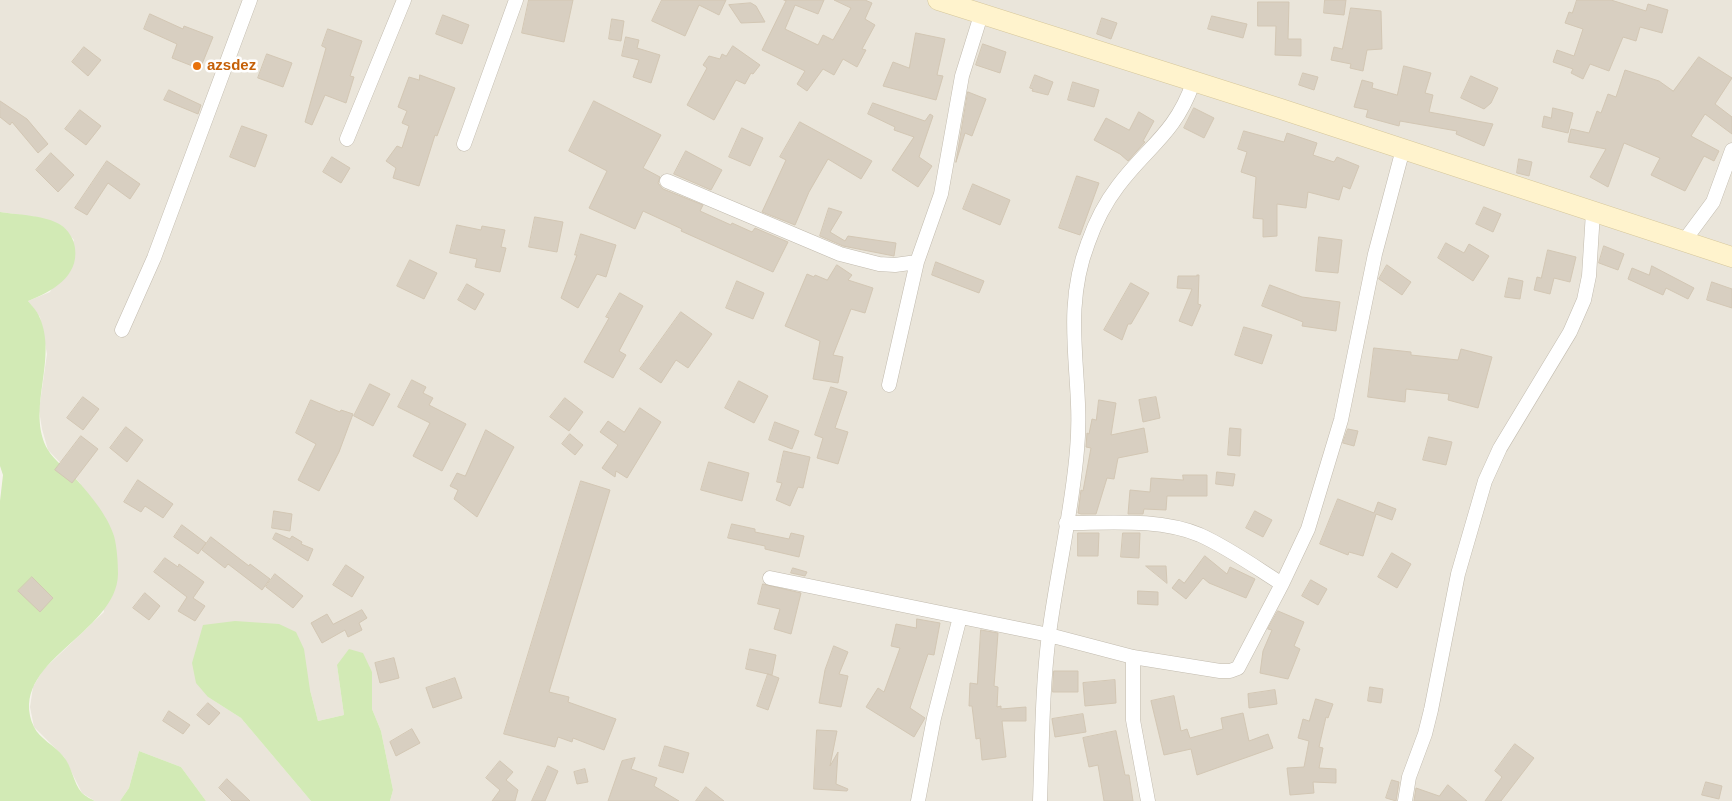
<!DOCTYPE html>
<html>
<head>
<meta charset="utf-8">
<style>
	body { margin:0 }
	canvas { display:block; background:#f6f3ec }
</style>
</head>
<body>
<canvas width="1732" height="801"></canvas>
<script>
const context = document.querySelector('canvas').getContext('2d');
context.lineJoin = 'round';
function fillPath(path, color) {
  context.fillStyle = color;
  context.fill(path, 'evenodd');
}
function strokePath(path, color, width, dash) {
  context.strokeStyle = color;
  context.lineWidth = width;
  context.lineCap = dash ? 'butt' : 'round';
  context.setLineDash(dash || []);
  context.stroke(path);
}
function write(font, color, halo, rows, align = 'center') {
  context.font = font + ' Helvetica,sans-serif';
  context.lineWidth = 5;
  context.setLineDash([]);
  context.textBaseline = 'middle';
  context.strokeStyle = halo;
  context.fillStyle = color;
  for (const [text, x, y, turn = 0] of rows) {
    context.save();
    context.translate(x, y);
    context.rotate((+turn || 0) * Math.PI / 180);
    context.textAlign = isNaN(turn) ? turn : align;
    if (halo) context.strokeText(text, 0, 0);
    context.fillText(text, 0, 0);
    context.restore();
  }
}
const residential = new Path2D(`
	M0 0H1732V801H390L393 790 381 731 372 709V672L337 665 344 715 318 721 310 690 208 697 241 718 311 801H206L181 767 139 751 129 788 120 801H95L82 793 64 757 34 727 30 707 33 687 43 670 104 612 80 483 48 450 42 429 39 410 47 354 40 317 28 301 50 292 74 240 61 225 37 217 0 212Z`);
const green = new Path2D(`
	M0 212C19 215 45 215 61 225 68 230 74 239 75 248 79 277 51 292 28 301 32 306 37 311 39 316 59 359 25 410 48 450 54 460 66 469 74 477 89 493 108 516 114 536 117 547 118 563 118 574 117 634 5 662 34 727 39 738 55 746 63 756 72 766 73 783 82 793 85 796 91 799 95 801H0V501L3 475 0 466Z
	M235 621 279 624 296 632 304 649 310 690 318 721 344 715 337 665 349 649 363 653 372 672V709L381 731 393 790 390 801H311L241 718 208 697 196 683 192 663 203 625Z
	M139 751 181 767 206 801H120L129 788Z`);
const building = new Path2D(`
	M529 0H573L564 42 522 33Z
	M662 0H726L719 15 699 5 685 36 652 21Z
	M784 0H824L818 14 795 5 785 29 818 45 823 35 833 40 851 8 834 0H865L872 3 865 19 875 25 862 49 866 50 857 67 843 59 834 75 823 69 807 91 797 84 805 71 762 50 786 1Z
	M1325 0H1346L1344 15 1324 13Z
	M1577 0H1611L1646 11 1648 4 1668 10 1662 33 1640 27 1636 41 1623 37 1609 71 1590 64 1583 79 1571 73 1573 69 1553 62 1557 50 1574 56 1583 29 1565 23 1569 12 1572 13Z
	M1258 2H1289L1288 39H1301V56L1275 55 1276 26H1258Z
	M751 3 756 6 765 22 741 23 729 5Z
	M1351 8 1381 11 1382 49 1367 50 1363 71 1350 68 1351 64 1331 60 1334 47 1342 49Z
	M150 14 183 29 184 26 213 37 200 69 172 58 177 44 144 29Z
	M443 15 469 25 462 44 436 34Z
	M1212 16 1247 24 1243 38 1208 29Z
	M1102 18 1117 23 1111 39 1097 34Z
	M612 19 624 21 621 41 609 39Z
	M328 29 362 41 350 76 354 77 346 103 325 95 312 125 305 122 326 48 322 46Z
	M916 33 945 39 937 75 943 76 936 100 883 86 893 62 909 68Z
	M626 37 639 40 637 48 660 55 651 83 633 77 639 60 622 56Z
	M983 44 1006 52 1000 73 976 65Z
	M733 46 760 65 753 74 751 73 745 84 736 80 714 120 687 105 707 68 703 65 709 56 720 59 722 54 726 56Z
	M84 47 101 60 88 76 72 62Z
	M267 54 292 63 283 87 258 78Z
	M1699 57 1732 78 1715 104 1732 117V134L1705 114 1691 136 1719 151 1714 161 1704 156 1685 191 1651 175 1660 158 1624 143 1608 187 1590 177 1606 149 1568 142 1571 129 1589 133 1597 111 1601 113 1608 94 1616 97 1625 70 1659 81 1673 91Z
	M1404 66 1431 73 1425 93 1433 95 1429 112 1493 124 1484 146 1456 134 1457 131 1400 121 1399 126 1366 117 1368 110 1354 107 1362 80 1373 83 1372 88 1397 95Z
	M1303 73 1318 77 1314 90 1299 85Z
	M420 75 455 88 437 136 435 135 419 186 393 178 396 168 386 161 397 146 402 148 409 126 402 123 407 111 398 107 409 77 419 80Z
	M1035 75 1053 82 1048 95 1032 91 1033 89 1030 88Z
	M1471 76 1498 88 1491 103 1484 109 1461 98Z
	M1073 82 1099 90 1094 107 1068 100Z
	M169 90 201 105 198 114 164 100Z
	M968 92 986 99 972 136 965 133 956 162Z
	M0 101 27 119 48 144 38 153 12 122 10 125 0 117Z
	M594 101 661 135 643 168 660 177 658 183 663 189 703 205 700 211 731 225 732 223 752 232 755 228 788 242 773 272 681 231 682 229 643 211 635 229 589 208 607 171 569 151Z
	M873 103 925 121 930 114 933 116 919 157 932 166 918 187 892 170 914 137 894 130 895 127 868 114Z
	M1194 108 1214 118 1204 138 1184 128Z
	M1553 108 1573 113 1568 133 1542 127 1544 116 1551 118Z
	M80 110 101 126 86 145 65 129Z
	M1139 112 1154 121 1143 141 1145 142 1128 161 1120 154 1094 140 1106 118 1129 130Z
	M800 122 872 161 861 179 828 159 809 192 795 225 762 212 786 160 780 157Z
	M242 126 267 135 255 167 230 157Z
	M742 128 763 138 750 166 729 157Z
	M1244 131 1284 142 1287 133 1317 143 1313 155 1334 162 1337 157 1359 166 1350 189 1343 186 1339 200 1308 192 1306 208 1277 204V236L1263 237V219L1253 218 1256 177 1241 172 1247 152 1238 149Z
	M686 151 722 170 711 190 674 174Z
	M51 153 74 175 58 192 36 170Z
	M332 157 350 168 341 183 323 172Z
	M1519 159 1532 162 1529 176 1517 173Z
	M107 161 140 184 130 199 108 183 87 215 75 208Z
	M1077 176 1099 183 1080 235 1059 228Z
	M973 184 1010 200 1000 225 963 209Z
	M1484 207 1501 214 1493 232 1476 224Z
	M829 208 842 212 830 232 845 241 848 236 896 243 894 256 843 246 820 236Z
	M535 217 563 222 557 252 529 247Z
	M457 225 481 230 482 226 505 230 501 247 506 248 500 272 475 267 477 259 450 253Z
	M581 234 616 245 606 277 597 274 578 308 561 298 577 255H575Z
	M1319 237 1342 240 1338 273 1316 271Z
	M1446 243 1464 253 1469 244 1489 256 1473 281 1438 258Z
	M1604 246 1624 254 1618 270 1599 263Z
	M1548 250 1576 257 1570 282 1554 278 1550 294 1534 290 1537 277 1541 278Z
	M410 260 437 273 424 299 397 286Z
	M936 262 984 281 979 293 932 275Z
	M837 265 852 275 848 280 873 288 865 313 851 309 833 355 843 357 838 383 813 379 820 341 785 326 807 274 814 277 815 275 827 280Z
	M1387 265 1411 282 1402 295 1379 279Z
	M1652 266 1694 288 1688 299 1666 288 1663 295 1628 279 1632 268 1649 275Z
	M1197 275H1199L1198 304 1201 305 1192 326 1179 321 1192 289 1177 288 1178 276H1197Z
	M1509 278 1523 281 1520 299 1505 297Z
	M737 281 764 293 753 319 726 308Z
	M1712 282 1732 289V308L1707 300Z
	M1131 283 1149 293 1131 324H1128L1122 340 1104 330Z
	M467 284 484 294 475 310 458 300Z
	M1270 285 1302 297 1340 302 1336 331 1302 326 1303 322 1262 306Z
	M620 293 643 306 619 351 626 355 613 378 584 362 609 318 606 317Z
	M681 312 712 334 688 368 676 360 661 383 640 369Z
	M1244 327 1272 335 1262 364 1235 355Z
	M1374 348 1411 352V355L1458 360 1461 349 1492 357 1478 408 1448 400 1449 394 1406 389 1405 402 1368 397Z
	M412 380 426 387 423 393 433 398 429 405 466 424 442 471 413 456 430 423 398 407Z
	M739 381 768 396 754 423 725 408Z
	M370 384 390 394 373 426 354 416Z
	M831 387 847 392 835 428 848 432 838 464 817 458 823 438 815 435Z
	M83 397 99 409 83 430 67 418Z
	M1156 397 1160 418 1143 422 1139 400Z
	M565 398 583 412 569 431 550 417Z
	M311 400 340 412 341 410 353 414 339 452 319 491 298 480 316 444 296 433Z
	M1099 400 1116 403 1111 435 1144 428 1148 452 1118 458 1114 479 1107 478 1096 514H1081L1078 513 1081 490 1083 491 1091 448 1086 447 1087 433 1089 434 1092 419 1096 420Z
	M640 408 661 422 627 478 616 471 615 477 602 468 618 445 600 432 608 421 624 432Z
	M775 422 799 431 792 449 769 440Z
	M126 427 143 440 127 462 110 448Z
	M1230 428 1241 429 1240 456 1228 455Z
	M1348 429 1358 431 1354 446 1343 443Z
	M486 430 514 447 477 517 454 499 458 490 450 486 457 473 465 476Z
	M570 434 583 445 575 455 562 444Z
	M81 436 98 449 72 483 55 470Z
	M1429 437 1452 442 1446 465 1423 460Z
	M784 451 810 457 803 488 798 487 790 506 776 500 782 483 777 482Z
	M709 462 749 473 742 501 701 490Z
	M1217 472 1235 474 1233 486 1216 484Z
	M1183 475H1207V496H1167L1166 510 1144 509 1143 514H1128L1130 490 1150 492 1151 478 1183 480Z
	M138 480 173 504 163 518 145 506 141 512 124 502Z
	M581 481 610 490 549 692 569 697 568 702 616 719 604 750 573 738 572 742 558 737 555 747 504 734Z
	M1338 499 1374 513 1378 502 1396 509 1392 520 1376 514 1363 556 1349 552 1348 555 1320 544Z
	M274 511 292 514 290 531 272 528Z
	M1255 511 1272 520 1263 537 1246 528Z
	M732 524 755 529V532L789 539 791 533 804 536 799 557 765 549V546L728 538Z
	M182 525 206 543 198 554 174 537Z
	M276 533 290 539 292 536 302 542 301 544 313 549 308 561 273 539Z
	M1078 533H1099L1098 556H1078Z
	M1123 533H1140L1139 558 1121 557Z
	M211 537 249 566 250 564 270 579 262 590 228 564 225 568 202 550Z
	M1392 553 1411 564 1397 588 1378 577Z
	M1205 556 1227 574 1230 567 1255 579 1246 598 1209 583 1203 578 1186 599 1172 588 1179 579 1184 583Z
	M165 558 178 567 179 564 204 582 193 598 205 606 195 621 178 611 187 597 154 572Z
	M346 565 364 577 352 597 333 585Z
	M1146 566H1166L1167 583Z
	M793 568 807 572 805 576 791 573Z
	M275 574 303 596 293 608 266 587Z
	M32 577 53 598 40 612 18 591Z
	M1311 580 1327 589 1318 605 1302 596Z
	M763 584 801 593 791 634 774 629 780 609 758 604Z
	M1138 591 1158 592V605L1138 604Z
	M145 593 160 606 149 620 133 608Z
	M362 610 367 618 359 623 362 630 348 637 345 630 322 643 311 623 327 614 333 624Z
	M1278 611 1304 622 1294 646 1300 649 1288 679 1260 673 1263 651 1272 630 1268 629Z
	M917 619 940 623 934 655 928 654 910 708 925 718 914 737 866 707 878 688 884 692 900 648 891 646 896 624 916 628Z
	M981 630 998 633 994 686 998 687 997 707 1001 706V709L1026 707V721H1002L1006 757 982 760 980 738 976 739 972 706H969L970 683 977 684Z
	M834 646 848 652 839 674 848 676 841 707 819 703 825 670Z
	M750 649 776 655 772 675 746 669Z
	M394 658 399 678 380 683 375 663Z
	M1054 671H1078V692H1053Z
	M768 674 779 678 768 710 757 706Z
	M455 678 462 698 433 708 426 688Z
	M1115 680 1116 703 1085 706 1083 683Z
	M1370 687 1383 689 1381 703 1368 701Z
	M1275 690 1277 704 1249 708 1248 694Z
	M1174 696 1181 731 1187 729 1190 738 1223 729 1221 718 1243 713 1249 741 1268 734 1273 748 1197 775 1191 749 1164 755 1151 701Z
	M1316 699 1333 704 1328 718 1326 717 1319 747 1323 748 1319 768 1336 769V783L1313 782 1314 793 1290 795 1287 768 1304 767 1309 741 1298 738 1303 719 1309 721Z
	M208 703 220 713 209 725 197 715Z
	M169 711 190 725 183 734 163 721Z
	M1083 714 1086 732 1055 737 1052 719Z
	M412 729 420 743 396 756 390 742Z
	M817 730 837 731 830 766 838 752 836 784 848 789 847 791 814 789Z
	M1116 731 1125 775H1129L1133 801H1104L1098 765 1089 767 1083 738Z
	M1515 744 1534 758 1501 801H1485L1502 777 1495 771Z
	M665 746 689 753 683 773 659 766Z
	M635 758 631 769 657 778 654 786 679 801H608L622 761Z
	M500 761 513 772 506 780 518 790 515 801H492L500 790 486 778Z
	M548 766 558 771 545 801H532Z
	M585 769 588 782 577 784 574 772Z
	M227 779 250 801H232L219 788Z
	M1392 780 1399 782 1396 801 1386 798Z
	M1706 782 1722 786 1719 799 1702 795Z
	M1448 785 1467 801H1414L1416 788 1439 796Z
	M706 787 724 801H696Z`);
const street = new Path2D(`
	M347 139 404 0
	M464 144 516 0
	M667 181 840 254 879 264 895 265 917 262
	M1684 241 1713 202 1732 150
	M122 330 154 258 250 0
	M889 385 917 262 941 194 962 76 981 15
	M1066 523C1109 523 1159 518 1200 535 1229 548 1255 567 1282 584
	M770 578 1049 635 1133 657 1220 671H1230L1238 668 1282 584 1308 529 1341 420 1375 254 1403 149
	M1133 657V720L1148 801
	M918 801 934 718 960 617
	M1040 801C1042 746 1042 689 1049 634 1057 573 1072 512 1077 450 1084 378 1060 316 1088 243 1095 223 1105 203 1118 186 1148 146 1175 134 1193 83
	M1405 801 1409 777 1425 734 1431 710 1458 574 1485 481 1500 448 1570 332 1584 300 1589 276 1593 212`);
const secondary = new Path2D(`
	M938 0 1281 109 1732 257`);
const markers = [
	[197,66,5,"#e8710a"]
];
const foodNames = [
	["azsdez",207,66]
];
fillPath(residential, '#eae5da');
fillPath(green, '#d2eab5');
fillPath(building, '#d8cfc1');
strokePath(building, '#d3c7b4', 1);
strokePath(street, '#c2bbae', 15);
strokePath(secondary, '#d6c79b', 21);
strokePath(street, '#fff', 14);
strokePath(secondary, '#fff3cd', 20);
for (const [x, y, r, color] of markers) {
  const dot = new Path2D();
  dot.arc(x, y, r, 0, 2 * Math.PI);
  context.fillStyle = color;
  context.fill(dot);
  strokePath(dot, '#fff', 2);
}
write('bold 15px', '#c56008', '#fff', foodNames, 'left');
</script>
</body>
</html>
